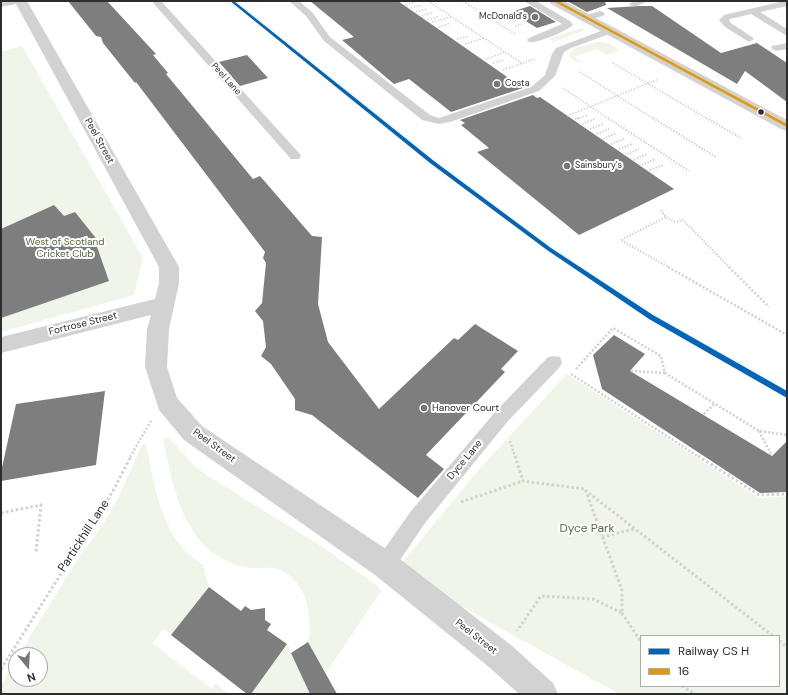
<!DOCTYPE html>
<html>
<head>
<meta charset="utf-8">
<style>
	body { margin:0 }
	#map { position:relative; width:788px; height:695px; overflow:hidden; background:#fff; font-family:"DM Sans",sans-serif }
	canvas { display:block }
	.frame { position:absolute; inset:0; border:2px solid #2d2d2d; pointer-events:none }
	.legend { position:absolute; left:640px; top:635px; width:140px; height:52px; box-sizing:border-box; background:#fff; border:1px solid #ababab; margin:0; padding:5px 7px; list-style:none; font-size:12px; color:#2d2d2d }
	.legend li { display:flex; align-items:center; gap:8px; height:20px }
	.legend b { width:20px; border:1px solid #ababab }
	.north { position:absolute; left:8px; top:647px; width:40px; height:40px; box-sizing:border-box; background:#fff; border:1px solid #ababab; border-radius:50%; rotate:162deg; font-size:11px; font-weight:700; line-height:16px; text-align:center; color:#2d2d2d }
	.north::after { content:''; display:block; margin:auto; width:14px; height:18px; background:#767676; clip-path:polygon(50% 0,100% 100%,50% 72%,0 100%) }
</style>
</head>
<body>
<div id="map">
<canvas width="788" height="695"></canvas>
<div class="frame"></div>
<ul class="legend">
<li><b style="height:5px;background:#0065bd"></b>Railway CS H</li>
<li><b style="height:5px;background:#e39a04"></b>16</li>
</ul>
<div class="north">N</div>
</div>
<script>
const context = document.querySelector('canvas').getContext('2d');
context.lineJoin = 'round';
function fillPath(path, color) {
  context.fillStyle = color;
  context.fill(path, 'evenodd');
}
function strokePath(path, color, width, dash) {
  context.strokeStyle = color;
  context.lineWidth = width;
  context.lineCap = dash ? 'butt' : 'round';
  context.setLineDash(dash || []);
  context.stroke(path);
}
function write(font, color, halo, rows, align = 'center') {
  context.font = font + ' "DM Sans",sans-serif';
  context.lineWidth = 4;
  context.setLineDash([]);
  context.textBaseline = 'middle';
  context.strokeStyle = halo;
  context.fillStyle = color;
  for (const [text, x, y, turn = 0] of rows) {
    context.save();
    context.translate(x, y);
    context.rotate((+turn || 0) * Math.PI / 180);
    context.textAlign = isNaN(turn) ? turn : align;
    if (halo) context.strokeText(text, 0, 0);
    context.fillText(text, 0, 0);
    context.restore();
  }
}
const green = new Path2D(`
	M581 28 585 30 554 42 549 39Z
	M598 42 608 43 620 50 607 55 597 49 574 57 582 62C577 63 572 59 569 55L577 47Z
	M22 46 143 258 134 295 1 332V52Z
	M567 374 759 498 787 496V694H619L396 570 482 466ZM641 636H779V686H641Z
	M168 437 193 464 206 475 321 546 376 585 381 591 312 694H251L287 643 303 678 322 667C318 660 310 650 309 643 308 639 310 634 310 631 309 609 307 590 290 576 274 562 262 571 244 567 184 553 174 490 163 439Z
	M146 444C155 488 161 540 203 565L209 587 171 635 164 629 152 643 212 689 216 683 229 694H1V685L16 660V679H40V655H19L75 563 102 526 119 496 142 445Z`);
const building = new Path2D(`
	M68 1H107L156 54 153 55 168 73 166 74 253 179 260 176 312 236 322 237 318 304 328 342 379 409 454 338 458 340 475 324 518 351 501 369 505 372 426 455 444 469 418 498 312 415 295 410V399L271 364 261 356 266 347 263 321 255 311 262 303 266 263 263 258 265 252 136 82 135 83 103 43 101 37 96 36Z
	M310 1H398L523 88 451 112 409 79 394 84 342 40 354 37Z
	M567 1H605L606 5 587 12Z
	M530 6 556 22 537 28 511 12Z
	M640 6H652L721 53 757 43 787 63V102L745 71 737 84 607 8Z
	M247 55 268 78 240 86 219 62Z
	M533 95 537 98 540 97 674 189 579 235 477 152 489 148 461 125 465 123 460 120Z
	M54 205 64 216 75 212 99 242 96 244 109 281 1 318V229Z
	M614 335 645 354 630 371 772 456 787 441V492L760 493 602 389 593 355Z
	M105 391 96 465 1 481V472L16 404Z
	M209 587 241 611 245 606 251 610 265 608V620L271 624 267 630 287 644 251 694H247L171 635Z
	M308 642 337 694H310L291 653Z`);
const pathFar3 = new Path2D(`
	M428 1 523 64
	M463 1 515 34
	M406 5 417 1
	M411 8 422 5
	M416 12 427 9
	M422 16 433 12
	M428 20 439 16
	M432 22 451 17
	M515 26 522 24
	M439 27 450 23
	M457 39 469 36
	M465 44 484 38
	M486 59 505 52
	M493 63 504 60
	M613 63 708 119
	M503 70 535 59
	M580 72 654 119
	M563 88 609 119
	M567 116 659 79
	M577 119 588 115`);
const pathFar2 = new Path2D(`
	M608 118 689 171
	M653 118 716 157
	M706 118 741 138
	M575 119 580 118
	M582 124 595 119
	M590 129 603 124
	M597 134 609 129
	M603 139 616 133
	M611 144 624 139
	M619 149 632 144
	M627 154 639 149
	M634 160 647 154
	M642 165 655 159
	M650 170 663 165
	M661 210 666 217 621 240 670 268
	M666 217 675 222 683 220 730 268`);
const pathFar1 = new Path2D(`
	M668 267 787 335
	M729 267 769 307
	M576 369 613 328 661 356 665 373 759 431 787 435
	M631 371 665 373
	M571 374 699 457
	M704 414 715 403
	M759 431 772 456
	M510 441 515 457
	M130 457 151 421`);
const path = new Path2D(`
	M515 456 523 481 585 489 622 590V613L593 599 541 596 517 631
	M698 456 759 495 787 494
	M585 490 773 636
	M461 502 523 481
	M1 513 41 505 36 552
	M602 537 634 529
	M622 613 641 642
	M779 641 787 647
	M1 669 113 491 131 456
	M682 686 695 694`);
const service = new Path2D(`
	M153 1H161L299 153 301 156 299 159H291L154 4Z
	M289 1H299L312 12 330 37 430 115 439 118 531 87 545 75 552 54 556 48 606 29H612L614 31 612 33 571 48 564 52 555 76 539 91 450 122 439 124 422 120 324 41 306 16Z
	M524 1H536L570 21 573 25C567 31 536 44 529 42L527 40 529 38 562 24Z
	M634 1H648L637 6H631L629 4Z
	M784 1 787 2V6L760 12 787 29V36L751 14 730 19 729 20 731 23 752 37 754 39 749 42 725 27 719 20 724 15Z
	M600 11 603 12 605 14 603 16 585 21 580 18 582 16Z
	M787 43V49L776 51 771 48 772 46Z
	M554 356 560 357 562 362 560 367 508 421 425 523 392 572 385 575 378 572 375 565 378 558 411 511 496 411 548 357Z`);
const minor = new Path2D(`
	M1 1H27L179 267V283L169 329 167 367 177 398 202 426 395 555 511 645 553 683 558 694H519L489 667 375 575 184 440 159 410 145 367 147 329 151 315 1 353V337L155 299 159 283V267L16 4 1 7Z`);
const tertiary = new Path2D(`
	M549 1H564L787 120V131L781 129 551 4Z`);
const bus1 = new Path2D(`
	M553 1H558L787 124V127Z`);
const rail1 = new Path2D(`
	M230 1H234L434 161 551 248 653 315 787 391V398L649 319 547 250 430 163Z`);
const markers = [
	[535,17,4,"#767676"],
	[497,84,4,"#767676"],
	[761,112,3.5,"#2d2d2d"],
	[567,166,4,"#767676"],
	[424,408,4,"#767676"]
];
const farPoinames = [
	["McDonald's",527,17,"right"],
	["Costa",505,84],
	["Sainsbury's",575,166]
];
const farStreetnames = [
	["Peel Lane",226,79,48]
];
const streetNames = [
	["Peel Street",99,141,61],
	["Fortrose Street",83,324,-14],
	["Peel Street",214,446,36],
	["Dyce Lane",465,460,-50],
	["Peel Street",476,637,38]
];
const parkNames = [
	["West of Scotland",65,242],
	["Cricket Club",65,254]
];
const poiNames = [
	["Hanover Court",432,408]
];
const nearParknames = [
	["Dyce Park",587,529]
];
const nearStreetnames = [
	["Partickhill Lane",84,536,-57]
];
fillPath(green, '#f0f5ea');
fillPath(building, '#7e7e7e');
strokePath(pathFar3, '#d2d2d2', 1.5, [1.5, 1.5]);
strokePath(pathFar2, '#d2d2d2', 2, [1.5, 1.5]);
strokePath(pathFar1, '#d2d2d2', 2.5, [2, 2]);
strokePath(path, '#d2d2d2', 3, [2.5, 2.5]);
fillPath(service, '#d2d2d2');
fillPath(minor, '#d2d2d2');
fillPath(tertiary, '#d2d2d2');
fillPath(bus1, '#e39a04');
fillPath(rail1, '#0065bd');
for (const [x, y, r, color] of markers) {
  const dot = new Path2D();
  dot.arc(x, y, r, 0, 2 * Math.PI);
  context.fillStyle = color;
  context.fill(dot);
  strokePath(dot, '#fff', 1.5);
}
write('9px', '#2d2d2d', '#fff', farPoinames, 'left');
write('9px', '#2d2d2d', '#fff', farStreetnames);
write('10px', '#2d2d2d', '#fff', streetNames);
write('10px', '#536b38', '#fff', parkNames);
write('10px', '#2d2d2d', '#fff', poiNames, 'left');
write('12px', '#536b38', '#fff', nearParknames);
write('12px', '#2d2d2d', '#fff', nearStreetnames);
</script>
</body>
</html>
